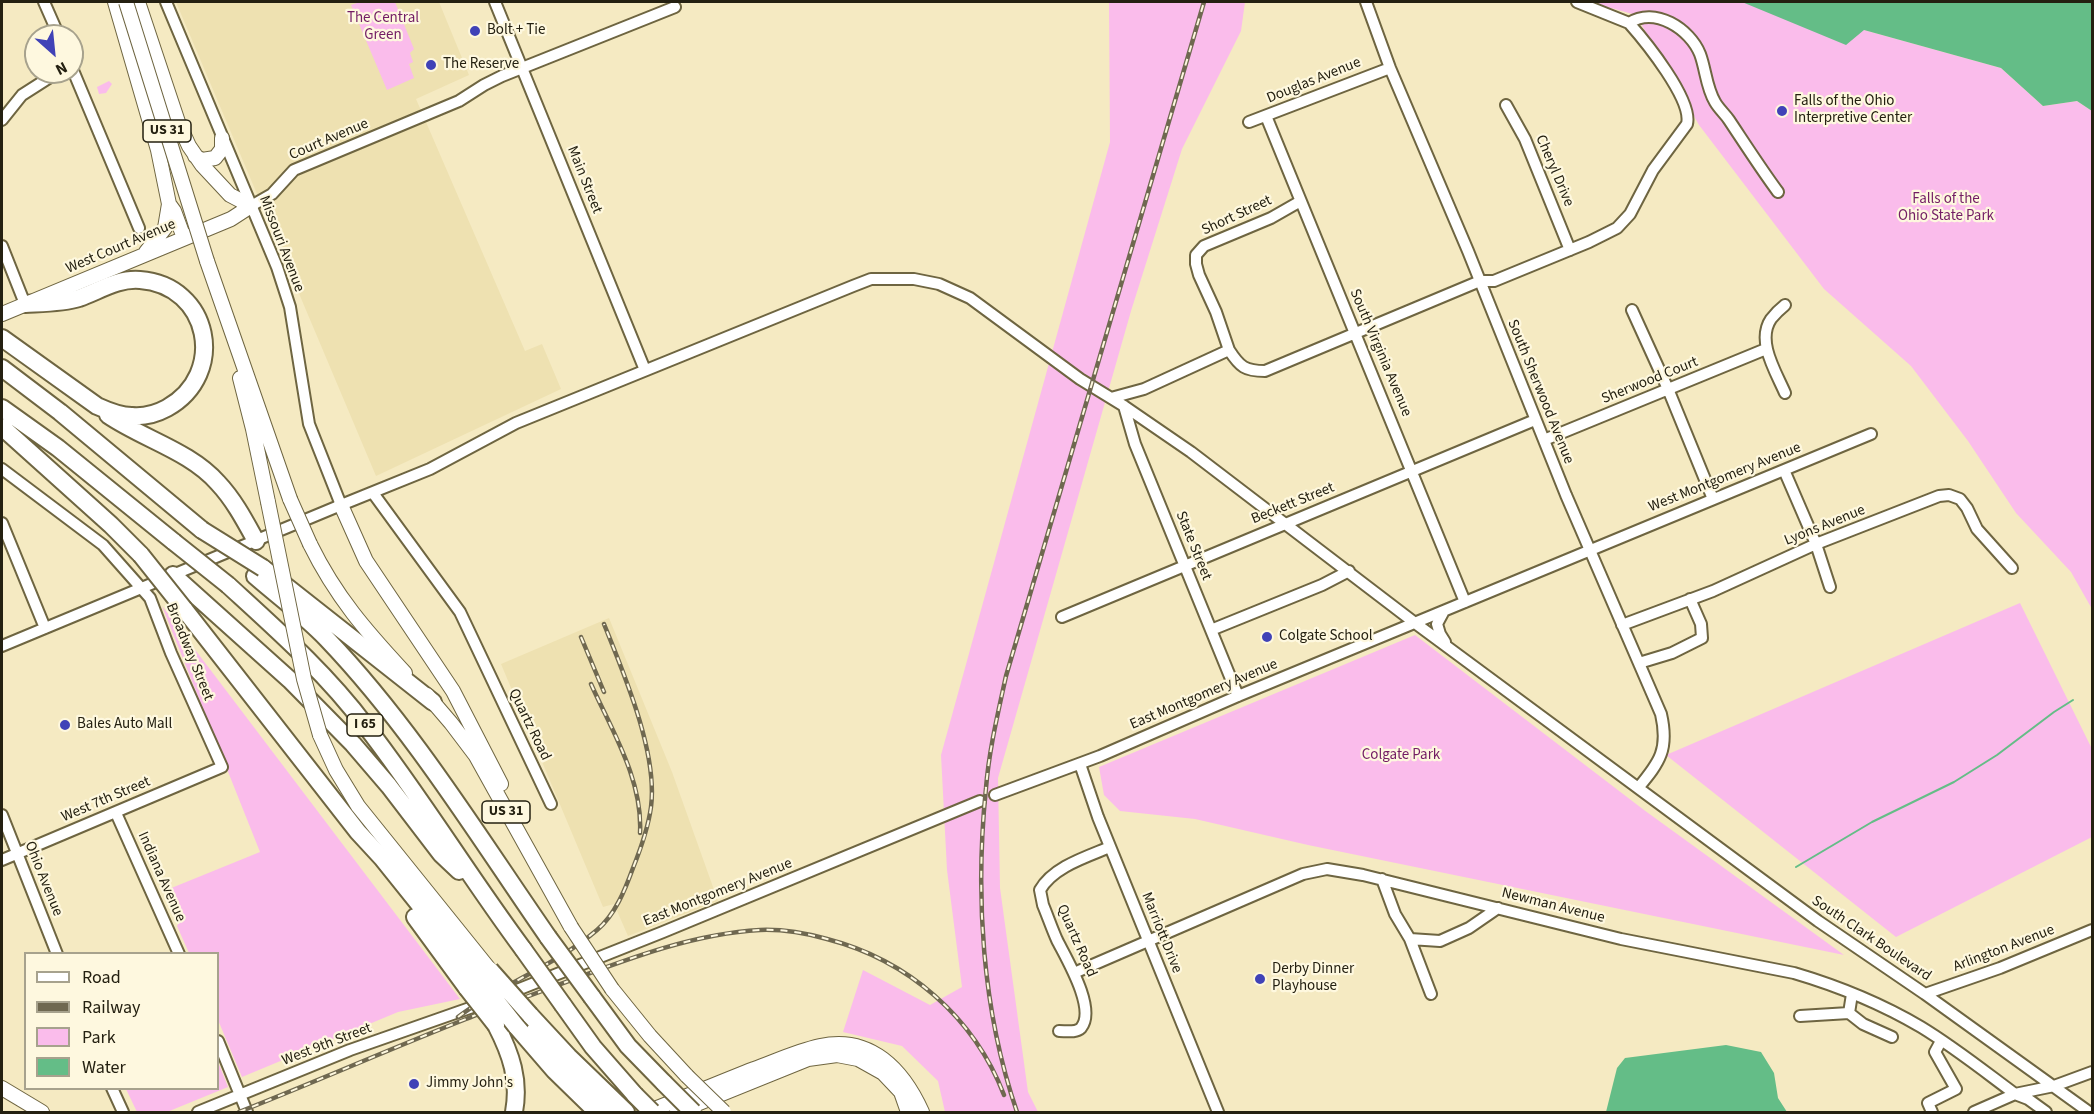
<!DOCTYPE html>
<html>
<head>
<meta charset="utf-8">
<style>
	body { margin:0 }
	#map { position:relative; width:2094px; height:1114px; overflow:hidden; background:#f5eac2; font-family:"Source Sans 3",sans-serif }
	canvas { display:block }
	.frame { position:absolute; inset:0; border:3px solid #242011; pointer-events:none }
	.legend { position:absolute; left:24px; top:952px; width:195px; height:138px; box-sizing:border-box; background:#fef8df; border:2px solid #a7a28d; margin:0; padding:8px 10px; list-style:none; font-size:18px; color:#242011 }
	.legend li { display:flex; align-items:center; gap:12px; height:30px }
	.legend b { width:30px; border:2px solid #a7a28d }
	.north { position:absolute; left:24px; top:24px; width:60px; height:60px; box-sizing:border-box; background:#fef8df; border:2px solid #a7a28d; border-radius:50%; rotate:153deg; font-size:16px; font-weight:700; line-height:24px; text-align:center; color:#242011 }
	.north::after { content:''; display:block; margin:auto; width:21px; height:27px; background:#4042b7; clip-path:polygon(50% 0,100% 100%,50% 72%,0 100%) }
</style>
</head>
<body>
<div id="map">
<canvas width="2094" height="1114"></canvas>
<div class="frame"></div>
<ul class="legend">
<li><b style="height:8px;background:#fff"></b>Road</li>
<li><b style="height:8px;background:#6f6850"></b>Railway</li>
<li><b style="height:16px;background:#fabceb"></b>Park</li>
<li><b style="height:16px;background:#64bd87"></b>Water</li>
</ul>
<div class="north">N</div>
</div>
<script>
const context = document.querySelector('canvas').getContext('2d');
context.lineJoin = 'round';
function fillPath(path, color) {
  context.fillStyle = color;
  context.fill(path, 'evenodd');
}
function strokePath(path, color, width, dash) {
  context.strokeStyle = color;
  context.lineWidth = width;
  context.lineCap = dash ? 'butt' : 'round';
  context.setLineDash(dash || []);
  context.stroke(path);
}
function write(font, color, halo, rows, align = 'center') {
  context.font = font + ' "Source Sans 3",sans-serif';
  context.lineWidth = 4.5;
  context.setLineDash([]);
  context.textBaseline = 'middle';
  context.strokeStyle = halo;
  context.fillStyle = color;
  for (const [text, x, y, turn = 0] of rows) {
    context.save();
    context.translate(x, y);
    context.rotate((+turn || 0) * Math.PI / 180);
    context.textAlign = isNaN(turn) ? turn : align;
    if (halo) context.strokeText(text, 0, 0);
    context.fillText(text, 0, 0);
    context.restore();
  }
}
const built = new Path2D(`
	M176 2H439L469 75 416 99 525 351 542 344 561 389 376 476Z
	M609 618 672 772 718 901 628 936 614 904 603 907 501 664Z`);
const green = new Path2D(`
	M360 2H395L414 49 410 53 413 62 409 64 414 78 387 90 351 5Z
	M1109 2H1245L1241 31 1182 149 1131 311 998 778 1000 888 1028 1092 1038 1112H945L938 1081 902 1046 843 1032 863 970 930 1005 962 987 947 870 941 755 1110 142Z
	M1590 2H1859L1864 30 2001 68 2043 106 2077 101 2092 111V609L2071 572 2016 513 1968 441 1911 366 1824 289 1699 125 1636 15Z
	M109 81 112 84 106 93 99 94 97 87Z
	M2020 603 2092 749V837L1896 937 1666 755Z
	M162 606 460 999 398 1012 242 1077 218 1020V954L189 953 177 926 180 921 164 891 260 852Z
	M1415 635 1644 810 1844 955 1308 845 1195 819 1120 811 1104 795 1099 767Z
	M218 1062 228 1087 167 1112H137L126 1089 218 1088Z`);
const water = new Path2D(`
	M1742 2H2092V111L2077 101 2043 106 2001 68 1864 30 1846 45Z
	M1726 1045 1761 1052 1774 1073 1778 1098 1787 1112H1606L1617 1068 1625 1058Z`);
const stream = new Path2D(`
	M1796 867 1872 822 1954 782 1997 755 2054 712 2073 700`);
const minor = new Path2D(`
	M44 2 59 36
	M166 2 277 267 290 307 309 424 341 505
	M495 2 645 370
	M1366 2 1390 68 1468 251 1566 495 1661 714C1669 749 1660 762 1638 788
	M1577 2 1629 23C1655 6 1690 29 1700 54 1706 70 1706 87 1715 102 1719 109 1725 114 1729 120 1745 144 1761 169 1778 192
	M72 68 139 228
	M1506 105 1525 139 1570 250
	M1266 116 1465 602
	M2 120 22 95 58 72
	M1249 122 1390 68
	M251 206 272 194 294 170 459 101 484 85 502 76 675 7
	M2 246 25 304
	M1785 305C1780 309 1775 314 1771 319 1756 341 1776 372 1785 393
	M1632 310 1668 389 1713 499
	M1229 350 1216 312 1199 275 1196 264V255L1204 246 1271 218 1299 202
	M1111 398 1144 389 1229 350C1240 367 1245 371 1265 371L1480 281H1494L1589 242 1617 228 1630 214 1653 170 1687 124C1693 100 1645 41 1629 23
	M1124 406 1135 444 1238 696
	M1544 440 1766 349
	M2 469 103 545 150 598 171 653 222 767 2 860
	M1784 470 1816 544 1830 587
	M373 493 460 612 551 804
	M2 523 45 628
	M1444 611 1437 624 1440 634 1445 642
	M1062 617 1535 420
	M1622 625 1713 591 1816 544 1939 496 1949 495 1960 499 1967 508 1977 529 2012 568
	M1211 630 1322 585 1349 571
	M2 646 341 505 430 469 516 423 853 286 871 279H914L939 284 970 298 1080 379 1124 406 1191 452 1415 623 1818 921 1925 994 2089 1112
	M1639 663 1672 653 1702 638 1701 624 1690 599
	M1080 764 1098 817 1218 1112
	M995 795 1100 756 1238 696 1871 434
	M116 813 179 954
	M2 815 57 954
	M1382 879 1395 914 1410 939 1431 994
	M1410 939 1440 941 1469 928 1498 908
	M1074 973 1303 874 1327 869 1363 875 1621 939 1794 973C1838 986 1882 1004 1921 1027 1954 1047 1984 1071 2015 1094L2028 1099 2046 1112
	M507 994 663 932 980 801
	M1852 994 1849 1013 1863 1024 1892 1037
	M1925 994 2000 968 2092 930
	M1800 1016 1849 1013
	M1059 1031C1066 1031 1076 1033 1081 1028 1097 1009 1066 958 1057 940 1052 929 1048 917 1043 905L1040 890C1053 867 1086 857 1110 847
	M218 1041 247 1112
	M112 1088 123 1112
	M198 1112 350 1050 484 1003
	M1932 1112 1928 1103 1956 1089 1935 1052 1941 1041
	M1974 1112 2015 1094 2054 1086 2092 1072`);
const major = new Path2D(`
	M115 2 158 150 169 204 174 211 184 238
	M138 2 178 122 189 146 202 165 230 195 251 206
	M195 156 202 160 215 158 222 149V138
	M146 252 165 228 169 204
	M207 261 290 499
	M2 314 231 219 251 206
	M240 378 253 429 268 502
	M341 505 366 561 453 691 501 784
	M310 544C336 597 366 631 405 673
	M427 695 451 723 476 756 571 927
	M320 735 336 770 358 806 490 970
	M612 989 650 1036 687 1076
	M534 1030 561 1063 609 1112
	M2 1088 42 1112
	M647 1112C683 1098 718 1083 754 1069 776 1061 797 1051 820 1046 871 1035 903 1070 922 1112
	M677 1112 808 1059 837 1055 858 1059 883 1073 901 1092 908 1112`);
const highway = new Path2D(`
	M2 338 97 406C108 411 120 416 132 416 144 417 156 414 167 408 228 374 210 285 140 280 118 278 99 291 79 298 63 303 42 303 25 304
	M2 368 60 412 202 530
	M2 408 58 448 174 542
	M108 415C143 439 190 451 218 483 234 500 245 521 256 541
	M2 427 111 525 141 555
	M263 568 433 702
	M173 575 290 680 353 744 389 786 441 854 459 871
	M255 576C278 596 305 616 327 639 412 728 478 836 548 937
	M228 585C276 629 326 673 365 725 421 797 468 875 523 949
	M184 609 358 832 382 858 479 979
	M415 917 467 988
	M592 997 628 1046 664 1083
	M563 1005 593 1047 635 1095
	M530 1015 569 1057 626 1112
	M496 1025C511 1054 520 1080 514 1112
	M516 1026 554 1070 597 1112`);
const rail = new Path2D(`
	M581 637 604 692
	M591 684C612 731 643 780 640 833
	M458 1017C501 984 555 966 597 930 615 915 625 890 633 868 641 848 648 829 651 807 658 753 624 674 604 624
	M239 1112C315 1082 390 1049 466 1019 492 1008 520 1000 547 989 615 964 687 934 760 930 784 929 805 933 827 939 908 960 974 1017 1004 1095
	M1017 1112C982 1010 975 895 986 788 989 750 998 713 1006 676L1204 2`);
const majorBridge = new Path2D(`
	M126 2 207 261
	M290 499 310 544
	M268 502 304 679 320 735
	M571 927 612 989
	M687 1076 724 1112`);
const highwayBridge = new Path2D(`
	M202 530 263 568
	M174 542 228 585
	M141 555 184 609
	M548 937 592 997
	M523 949 563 1005
	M490 970 530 1015
	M479 979 516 1026
	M467 988 496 1025
	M664 1083 693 1112
	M635 1095 652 1112`);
const markers = [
	[475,31,6,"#4042b7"],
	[431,65,6,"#4042b7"],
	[1782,111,6,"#4042b7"],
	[1267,637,6,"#4042b7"],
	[65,725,6,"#4042b7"],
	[1260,979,6,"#4042b7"],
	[414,1084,6,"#4042b7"]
];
const shields = [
	[167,131,48],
	[365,725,36],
	[506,812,48]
];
const shieldNames = [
	["US 31",167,131],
	["I 65",365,725],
	["US 31",506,812]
];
const parkNames = [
	["The Central",383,19],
	["Green",383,36],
	["Falls of the",1946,200],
	["Ohio State Park",1946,217],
	["Colgate Park",1401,756]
];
const poiNames = [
	["Bolt + Tie",487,31],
	["The Reserve",443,65],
	["Falls of the Ohio",1794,102],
	["Interpretive Center",1794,119],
	["Colgate School",1279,637],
	["Bales Auto Mall",77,725],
	["Derby Dinner",1272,970],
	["Playhouse",1272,987],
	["Jimmy John's",426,1084]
];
const streetNames = [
	["Douglas Avenue",1314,81,-22],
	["Court Avenue",329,140,-23],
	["Cheryl Drive",1554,171,67],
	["Main Street",584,180,68],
	["Short Street",1237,216,-25],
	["Missouri Avenue",281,244,69],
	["West Court Avenue",121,247,-23],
	["South Virginia Avenue",1380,353,67],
	["Sherwood Court",1650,381,-22],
	["South Sherwood Avenue",1540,392,68],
	["West Montgomery Avenue",1725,478,-22],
	["Beckett Street",1293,504,-22],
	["Lyons Avenue",1825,526,-22],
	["State Street",1193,546,68],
	["Broadway Street",189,652,68],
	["East Montgomery Avenue",1204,695,-23],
	["Quartz Road",529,725,64],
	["West 7th Street",106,800,-23],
	["Indiana Avenue",161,877,66],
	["Ohio Avenue",43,879,68],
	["East Montgomery Avenue",718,893,-22],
	["Newman Avenue",1553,906,14],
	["Marriott Drive",1161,933,68],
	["South Clark Boulevard",1871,939,34],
	["Quartz Road",1076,941,66],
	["Arlington Avenue",2004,949,-21],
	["West 9th Street",327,1045,-21]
];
fillPath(built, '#eee1b1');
fillPath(green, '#fabceb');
fillPath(water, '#64bd87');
strokePath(stream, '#64bd87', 2);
strokePath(minor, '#6e6541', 14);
strokePath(major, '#6e6541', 16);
strokePath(highway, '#6e6541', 20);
strokePath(minor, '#fff', 10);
strokePath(major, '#fff', 14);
strokePath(highway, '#fff', 16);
strokePath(rail, '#6f6850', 4.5);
strokePath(rail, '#fef8df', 2, [7]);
strokePath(majorBridge, '#6e6541', 16, []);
strokePath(highwayBridge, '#6e6541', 20, []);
strokePath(majorBridge, '#fff', 14);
strokePath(highwayBridge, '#fff', 16);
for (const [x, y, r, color] of markers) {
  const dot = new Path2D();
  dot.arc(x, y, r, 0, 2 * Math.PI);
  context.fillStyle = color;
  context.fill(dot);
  strokePath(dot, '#fef8df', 2);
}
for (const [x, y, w] of shields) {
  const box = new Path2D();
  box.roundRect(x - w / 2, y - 11, w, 22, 4.5);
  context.fillStyle = '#fef8df';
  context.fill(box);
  strokePath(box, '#242011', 1.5);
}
write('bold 14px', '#242011', null, shieldNames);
write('15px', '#731c64', '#fef8df', parkNames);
write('15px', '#242011', '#fef8df', poiNames, 'left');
write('15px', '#242011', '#fef8df', streetNames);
</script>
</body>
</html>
